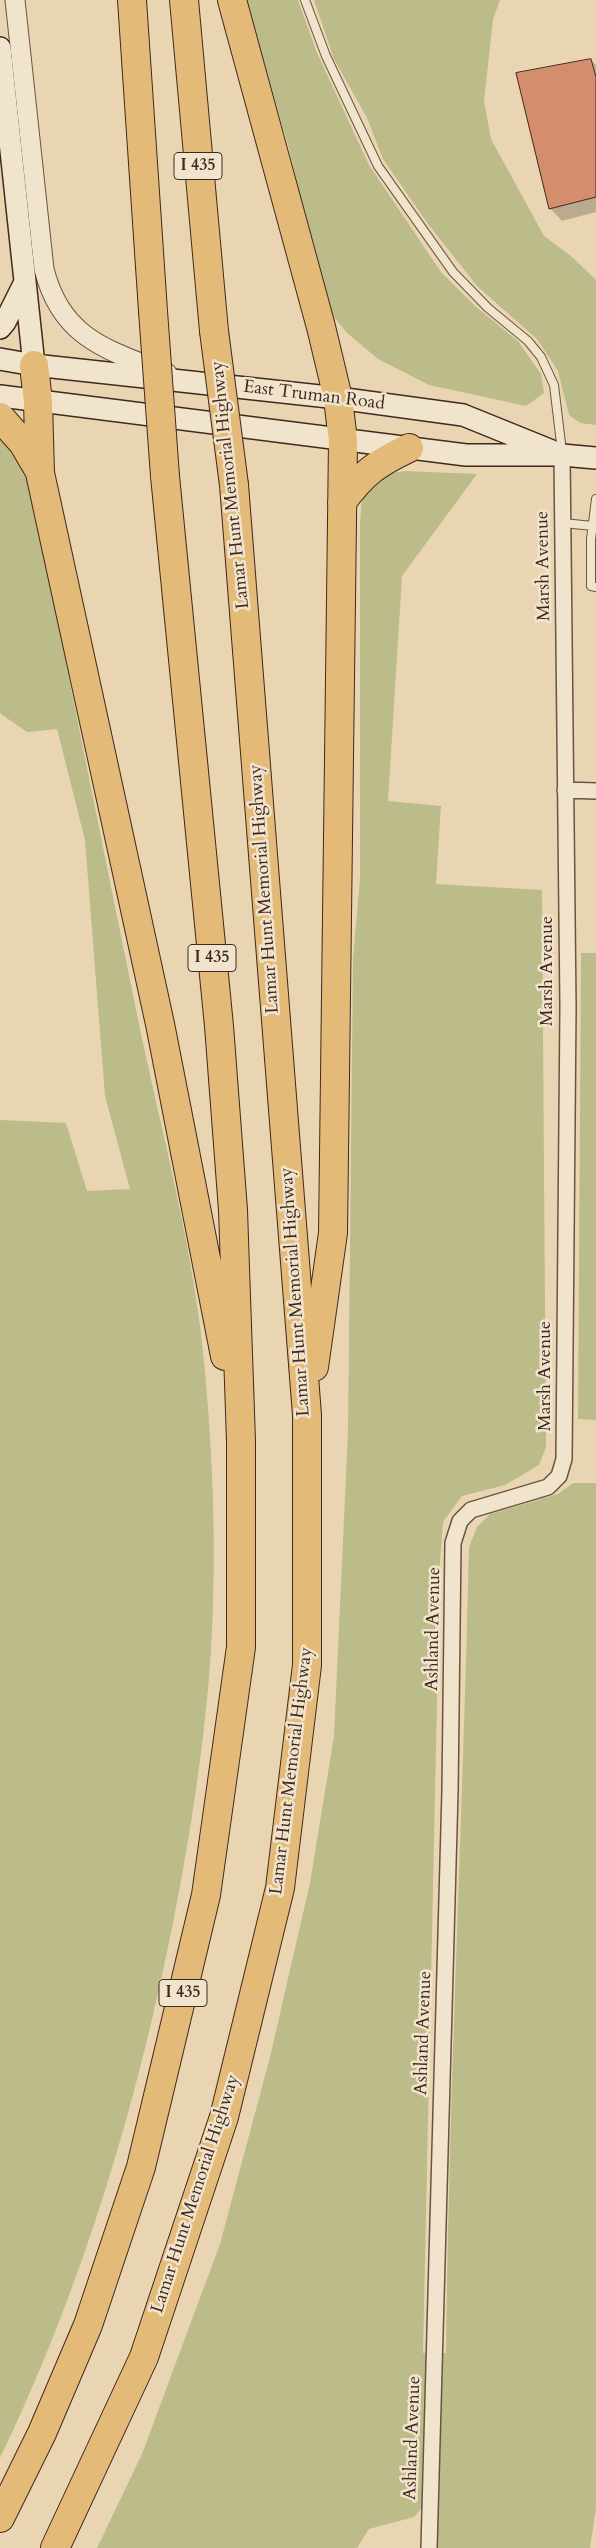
<!DOCTYPE html>
<html>
<head>
<meta charset="utf-8">
<style>
	body { margin:0 }
	canvas { display:block; background:#e9d5b2 }
</style>
</head>
<body>
<canvas width="596" height="2548"></canvas>
<script>
const context = document.querySelector('canvas').getContext('2d');
context.lineJoin = 'round';
function fillPath(path, color) {
  context.fillStyle = color;
  context.fill(path, 'evenodd');
}
function strokePath(path, color, width, dash) {
  context.strokeStyle = color;
  context.lineWidth = width;
  context.lineCap = dash ? 'butt' : 'round';
  context.setLineDash(dash || []);
  context.stroke(path);
}
function write(font, color, halo, rows, align = 'center') {
  context.font = font + ' Cardo,serif';
  context.lineWidth = 5;
  context.setLineDash([]);
  context.textBaseline = 'middle';
  context.strokeStyle = halo;
  context.fillStyle = color;
  for (const [text, x, y, turn = 0] of rows) {
    context.save();
    context.translate(x, y);
    context.rotate((+turn || 0) * Math.PI / 180);
    context.textAlign = isNaN(turn) ? turn : align;
    if (halo) context.strokeText(text, 0, 0);
    context.fillText(text, 0, 0);
    context.restore();
  }
}
const green = new Path2D(`
	M246 0H298L317 53 369 165 441 272 475 306 518 341 541 374 544 393 526 406 429 385 378 359 347 333 328 310 289 149Z
	M314 0H500L493 19 484 101 491 139 544 236 571 256 596 280V425L580 423 569 415 558 371 537 339 477 286 428 224 383 159 367 118 334 59Z
	M0 437C27 457 30 491 37 521 72 690 105 860 140 1029 162 1133 190 1237 202 1342 213 1445 217 1549 211 1651 205 1740 191 1831 174 1918 137 2104 83 2286 0 2458V1120L66 1123 87 1191 130 1189 105 1096 85 840 57 729 27 732 1 714 0 711Z
	M405 471 477 474 402 576 388 801 441 806 436 884 542 890 546 1447 539 1465 505 1485 462 1496 443 1522 440 1561 423 2353H446C449 2085 463 1816 469 1547L477 1527 490 1514 558 1494 573 1483H596V2508L590 2548H438V2490L414 2517 369 2529 357 2548H97L142 2454 220 2244 270 2057 310 1883 334 1736 348 1432 353 959 360 879V525L362 496 385 474Z
	M581 953H596V1420L578 1419Z`);
const shadow = new Path2D(`
	M591 60 596 65V212L562 221 550 208Z`);
const building = new Path2D(`
	M591 59 596 77V197L549 209 516 73Z`);
const service = new Path2D(`
	M305 0 326 56 378 166 453 272 488 308 528 341 541 357 554 385 562 452
	M596 499 591 539V586L596 587
	M563 523 593 526`);
const minor = new Path2D(`
	M565 790 596 791
	M429 2548 450 1791 453 1543 460 1521 471 1510 548 1487 559 1476 564 1459 568 1007 562 455`);
const tertiary = new Path2D(`
	M15 0 44 269C61 338 107 350 167 373`);
const secondary = new Path2D(`
	M0 48 34 365
	M0 328 5 322 25 282
	M0 359 34 365 338 398 463 415 552 451
	M0 396 466 455H562L596 458`);
const motorway = new Path2D(`
	M132 0 153 311
	M184 0 214 331
	M232 0 321 327 338 398 343 441 333 1233 314 1367
	M34 365 38 402 40 473 160 1024 225 1356
	M0 417 23 443 40 472
	M342 502C364 472 376 464 409 448
	M0 2518 42 2433 88 2325 141 2167 206 1895 241 1647V1441L233 1210 219 1026 165 476
	M55 2548 144 2357 224 2117 280 1888 307 1665V1415L234 485`);
const motorwayBridge = new Path2D(`
	M153 311 165 476
	M214 331 234 485`);
const shields = [
	[198,166,48],
	[212,958,48],
	[183,1993,48]
];
const shieldNames = [
	["I 435",198,166],
	["I 435",212,958],
	["I 435",183,1993]
];
const streetNames = [
	["East Truman Road",314,396,7],
	["Lamar Hunt Memorial Highway",231,485,-96],
	["Marsh Avenue",544,566,-91],
	["Lamar Hunt Memorial Highway",265,889,-94],
	["Marsh Avenue",548,971,-90],
	["Lamar Hunt Memorial Highway",296,1292,-94],
	["Marsh Avenue",546,1376,-90],
	["Ashland Avenue",434,1629,-89],
	["Lamar Hunt Memorial Highway",292,1771,-83],
	["Ashland Avenue",424,2033,-88],
	["Lamar Hunt Memorial Highway",196,2194,-72],
	["Ashland Avenue",413,2438,-88]
];
fillPath(green, '#bbbc89');
fillPath(shadow, '#0003');
fillPath(building, '#d48e6d');
strokePath(building, '#41281e', 1);
strokePath(service, '#6b5343', 10);
strokePath(minor, '#6b5343', 18);
strokePath(tertiary, '#6b5343', 21);
strokePath(secondary, '#41281e', 24);
strokePath(motorway, '#41281e', 30);
strokePath(service, '#f1e4cd', 8);
strokePath(minor, '#f1e4cd', 15);
strokePath(tertiary, '#f1e4cd', 19);
strokePath(secondary, '#f1e4cd', 21);
strokePath(motorway, '#e4ba79', 28);
strokePath(motorwayBridge, '#41281e', 30, []);
strokePath(motorwayBridge, '#e4ba79', 28);
for (const [x, y, w] of shields) {
  const box = new Path2D();
  box.roundRect(x - w / 2, y - 13.5, w, 27, 4);
  context.fillStyle = '#f1e4cd';
  context.fill(box);
  strokePath(box, '#41281e', 1);
}
write('bold 16px', '#41281e', null, shieldNames);
write('18px', '#41281e', '#f1e4cd', streetNames);
</script>
</body>
</html>
